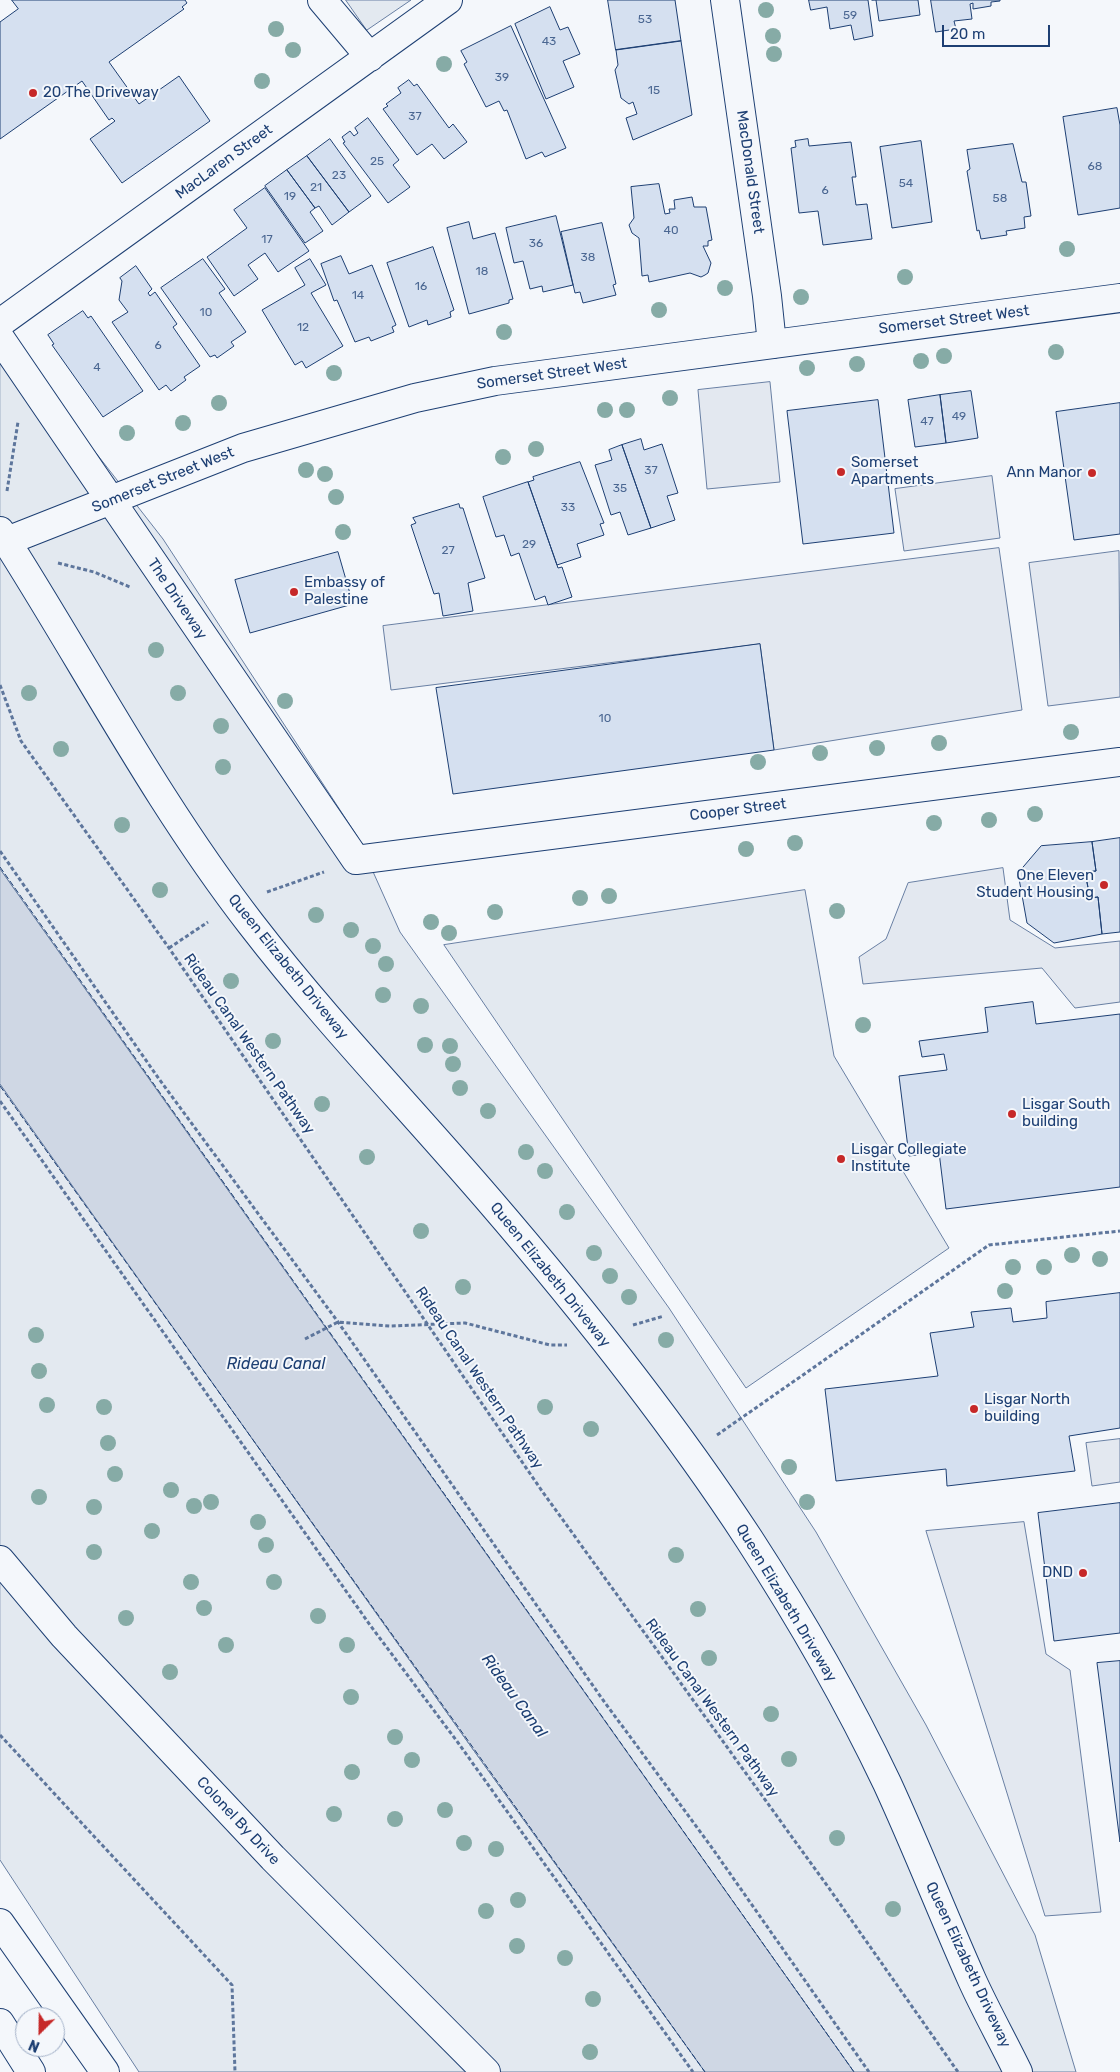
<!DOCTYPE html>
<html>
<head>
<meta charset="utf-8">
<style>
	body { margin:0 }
	#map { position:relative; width:1120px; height:2072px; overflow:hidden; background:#f4f7fb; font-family:Rubik,sans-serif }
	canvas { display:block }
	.north { position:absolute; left:15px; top:2007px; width:50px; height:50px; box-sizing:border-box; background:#f4f7fb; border:1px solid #9eadc5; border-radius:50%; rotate:203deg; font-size:14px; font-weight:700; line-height:20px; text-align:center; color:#1d3f73 }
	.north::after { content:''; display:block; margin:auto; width:18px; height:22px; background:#c62828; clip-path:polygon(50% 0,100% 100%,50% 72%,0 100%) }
	.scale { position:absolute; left:942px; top:25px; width:108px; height:22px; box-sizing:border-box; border:2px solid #1d3f73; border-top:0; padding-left:6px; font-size:15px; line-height:18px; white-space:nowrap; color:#1d3f73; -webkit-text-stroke:4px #f4f7fb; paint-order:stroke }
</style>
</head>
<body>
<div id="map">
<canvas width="1120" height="2072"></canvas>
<div class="north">N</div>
<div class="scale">20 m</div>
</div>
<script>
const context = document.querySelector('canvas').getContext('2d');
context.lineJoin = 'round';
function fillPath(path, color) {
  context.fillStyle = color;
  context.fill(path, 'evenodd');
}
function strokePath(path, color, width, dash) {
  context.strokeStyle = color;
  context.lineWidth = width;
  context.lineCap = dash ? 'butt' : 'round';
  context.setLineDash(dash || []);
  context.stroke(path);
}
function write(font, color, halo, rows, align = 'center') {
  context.font = font + ' Rubik,sans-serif';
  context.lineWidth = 4;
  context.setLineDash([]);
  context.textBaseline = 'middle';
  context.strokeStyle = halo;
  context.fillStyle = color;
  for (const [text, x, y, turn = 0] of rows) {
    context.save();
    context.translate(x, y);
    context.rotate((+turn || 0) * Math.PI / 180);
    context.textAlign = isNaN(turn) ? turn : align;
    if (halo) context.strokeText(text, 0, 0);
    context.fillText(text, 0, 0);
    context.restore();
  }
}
const green = new Path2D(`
	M346 0H411L367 30Z
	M0 330 163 539 357 836 400 932 669 1308 816 1532 926 1725 1035 1935 1076 2072H854L0 869Z
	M805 890 834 1056 949 1248 746 1388 444 945Z
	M0 1084 472 1748 705 2072H139L0 1860Z`);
const parking = new Path2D(`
	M770 382 780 482 707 489 698 390Z
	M992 476 1000 538 904 551 895 489Z
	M999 548 1022 710 774 750 760 644 391 690 383 626Z
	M1119 551 1120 697 1048 706 1029 563Z
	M1003 868 1010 920 1055 948 1120 941V1002L1075 1008 1042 968 863 984 859 957 886 939 908 883Z
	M1120 1439V1482L1092 1486 1086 1443Z
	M1024 1522 1046 1654 1070 1670 1101 1912 1045 1916 926 1531Z`);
const water = new Path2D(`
	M0 869 854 2072H705L472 1748 0 1084Z`);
const building = new Path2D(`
	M12 0H185L187 3 182 7 184 9 109 62 139 104 179 76 210 121 122 183 90 139 115 121 112 118 109 120 82 81 0 139V22L18 9Z
	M608 0H675L681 41 616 50Z
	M809 0H868L873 36 854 40 851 25 830 29 827 7 811 10Z
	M872 0H918L920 15 879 21 876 0Z
	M931 0H1000V1L991 2V6L973 9V3L970 4 972 19 954 21 956 29 936 32Z
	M550 7 560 30 568 27 580 54 563 61 574 87 546 99 515 24Z
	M511 26 566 148 545 157 542 152 526 159 507 110 504 111 499 101 486 107 464 64 467 62 461 51Z
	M681 41 692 115 633 140 626 118 637 114 633 102 629 104 621 98 615 70 618 65 616 50Z
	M409 80 414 86 417 84 449 128 453 124 467 142 444 159 432 144 417 155 383 109 388 106 386 104 401 93 398 88Z
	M1117 108 1120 125V208L1078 215 1063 117Z
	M368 118 399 160 393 165 410 187 388 203 343 143 345 142 342 137 350 131 354 136 358 133 355 128Z
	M330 139 371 196 349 212 307 156Z
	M808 139 809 146 851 142 856 177H852L856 205 867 204 872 239 823 245 818 211 799 213 791 148 796 147 795 141Z
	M921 141 932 222 892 228 880 147Z
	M1013 144 1022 182H1026L1031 216 1024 217 1025 228 1006 231 1007 235 981 239 979 230 977 231 967 171 970 169 967 150Z
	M307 156 349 212 332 225 319 206 315 208 287 170Z
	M287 170 315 208 310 212 323 231 305 243 265 186Z
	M659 184 665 214 670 213 669 209H675L674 200 692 197 694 207H706L712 240 708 241V246H703L711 263 708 273 705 275 701 277 690 273 649 282 648 275 642 276 639 238 632 233 629 225 634 218 631 187Z
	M265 188 309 251 278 272 265 253 248 265 258 279 234 296 207 257 247 228 234 210Z
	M556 216 573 285 543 292 542 286 530 289 523 261 514 263 506 228Z
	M469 222 473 239 495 233 513 299 509 300V303L469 314 447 228Z
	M602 223 616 284 613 285 616 295 583 303 580 292 575 293 561 232Z
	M433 247 454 310 450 312 451 317 428 325 427 320 409 327 387 263Z
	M341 256 349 274 372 265 396 325 392 327 394 332 371 341 369 337 355 342 337 300 334 301 321 264Z
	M203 259 225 289 219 293 246 332 231 342 234 346 217 358 215 355 210 357 161 288Z
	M310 259 326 285 311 293 343 346 306 368 302 361 295 365 262 310 305 285 295 268Z
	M136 266 152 289 148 293 150 296 155 292 177 324 173 327 200 366 184 377 186 380 171 391 166 385 159 390 112 322 128 312 119 300 122 281 120 278Z
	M83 311 88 318 91 316 143 391 103 417 52 345 54 344 48 335Z
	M971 391 978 438 946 443 940 395Z
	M940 395 946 443 915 447 908 400Z
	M878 400 894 533 803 544 787 411Z
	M1120 403V534L1074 540 1056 412Z
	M641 439 644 450 662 444 678 493 667 496 675 520 651 528 622 445Z
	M622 445 651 528 628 535 620 512 611 515 595 465 612 460 609 450Z
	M580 462 604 523 600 524 604 535 577 544 581 557 557 565 528 482 534 480 533 477Z
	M528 482 558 568 562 567 572 597 548 605 545 596 535 600 519 553 511 556 504 535 496 537 483 497Z
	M459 504 460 508H463L485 578 468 583 473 611 443 616 439 593 434 594 411 525 416 523 413 518Z
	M338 552 353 604 250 633 235 580Z
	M760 644 774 750 453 794 436 688Z
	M1120 838V932L1102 934 1098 897 1090 898 1085 872 1096 871 1092 842Z
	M1092 842 1096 871 1085 872 1090 898 1098 897 1102 934 1054 943 1027 923 1018 873 1041 846Z
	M1033 1002 1036 1024 1120 1014V1187L946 1209 939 1152 909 1156 899 1076 947 1070 944 1054 922 1057 919 1041 988 1032 985 1008Z
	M1120 1293V1428L1069 1436 1075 1471 947 1486 946 1469 836 1481 825 1389 938 1376 930 1333 974 1327 971 1312 1011 1308 1013 1322 1047 1318 1046 1302Z
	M1120 1503V1633L1054 1641 1038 1513Z
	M1120 1661V1842L1097 1663Z`);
const path = new Path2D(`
	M7 491 18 422
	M58 563 94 572 130 587
	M0 685 21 741 169 948 542 1491 831 1891 958 2072
	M0 851 159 1079 338 1322 603 1700 710 1845 869 2072
	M267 892 324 872
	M169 948 208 922
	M0 1101 370 1625 459 1744 693 2072
	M633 1325 664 1316
	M305 1339 338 1322 390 1326 465 1323 550 1345H567
	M717 1435 989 1245 1120 1231
	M0 1735 232 1985 235 2072`);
const street = new Path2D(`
	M322 0 370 57
	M725 0 767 296 772 344
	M0 323 448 0
	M0 338 356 860 1120 762`);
const secondary = new Path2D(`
	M0 531C84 662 155 800 251 924 325 1020 409 1107 488 1199 581 1307 671 1420 749 1539 799 1616 848 1701 887 1783 917 1848 943 1915 972 1980 986 2011 1003 2041 1018 2072
	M7 541 243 448 415 398 495 381 1120 298
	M0 1560 64 1636 273 1858 486 2072`);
const primary = new Path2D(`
	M0 1923 105 2072
	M0 2023 31 2072`);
const fence = new Path2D(`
	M0 867 854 2072
	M0 1086 705 2072`);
const trees = [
	[766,10],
	[276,29],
	[773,36],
	[293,50],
	[774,54],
	[444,64],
	[262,81],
	[1067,249],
	[905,277],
	[725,288],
	[801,297],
	[659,310],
	[504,332],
	[1056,352],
	[944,356],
	[921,361],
	[857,364],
	[807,368],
	[334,373],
	[670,398],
	[219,403],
	[605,410],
	[627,410],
	[183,423],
	[127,433],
	[536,449],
	[503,457],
	[306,470],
	[325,474],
	[336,497],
	[343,532],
	[156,650],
	[29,693],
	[178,693],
	[285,701],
	[221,726],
	[1071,732],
	[939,743],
	[877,748],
	[61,749],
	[820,753],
	[758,762],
	[223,767],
	[1035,814],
	[989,820],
	[934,823],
	[122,825],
	[795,843],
	[746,849],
	[160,890],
	[609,896],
	[580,898],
	[837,911],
	[495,912],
	[316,915],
	[431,922],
	[351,930],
	[449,933],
	[373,946],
	[386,964],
	[231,981],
	[383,995],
	[421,1006],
	[863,1025],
	[273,1041],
	[425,1045],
	[450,1046],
	[453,1064],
	[460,1088],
	[322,1104],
	[488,1111],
	[526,1152],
	[367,1157],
	[545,1171],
	[567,1212],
	[421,1231],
	[594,1253],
	[1072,1255],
	[1100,1259],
	[1013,1267],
	[1044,1267],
	[610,1276],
	[463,1287],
	[1005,1291],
	[629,1297],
	[36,1335],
	[666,1340],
	[39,1371],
	[47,1405],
	[104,1407],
	[545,1407],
	[591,1429],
	[108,1443],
	[789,1467],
	[115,1474],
	[171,1490],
	[39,1497],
	[211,1502],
	[807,1502],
	[194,1506],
	[94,1507],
	[258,1522],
	[152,1531],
	[266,1545],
	[94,1552],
	[676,1555],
	[191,1582],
	[274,1582],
	[204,1608],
	[698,1609],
	[318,1616],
	[126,1618],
	[226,1645],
	[347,1645],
	[709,1658],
	[170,1672],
	[351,1697],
	[771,1714],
	[395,1737],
	[789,1759],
	[412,1760],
	[352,1772],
	[445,1810],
	[334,1814],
	[395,1819],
	[837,1838],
	[464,1843],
	[496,1849],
	[518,1900],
	[893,1909],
	[486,1911],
	[517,1946],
	[565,1958],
	[593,1999],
	[590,2052]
];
const markers = [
	[33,93,5,"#c62828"],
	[841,472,5,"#c62828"],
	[1092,473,5,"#c62828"],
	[294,592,5,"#c62828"],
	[1104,885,5,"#c62828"],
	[1012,1114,5,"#c62828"],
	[841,1159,5,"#c62828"],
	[974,1409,5,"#c62828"],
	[1083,1573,5,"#c62828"]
];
const numberNames = [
	["59",850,16],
	["53",645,20],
	["43",549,42],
	["39",502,78],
	["15",654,91],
	["37",415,117],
	["25",377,162],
	["68",1095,167],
	["23",339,176],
	["54",906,184],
	["21",316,188],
	["6",825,191],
	["19",290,197],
	["58",1000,199],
	["40",671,231],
	["17",267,240],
	["36",536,244],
	["38",588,258],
	["18",482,272],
	["16",421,287],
	["14",358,296],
	["10",206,313],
	["12",303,328],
	["6",158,346],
	["4",97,368],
	["49",959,417],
	["47",927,422],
	["37",651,471],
	["35",620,489],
	["33",568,508],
	["29",529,545],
	["27",448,551],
	["10",605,719]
];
const poiNames = [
	["20 The Driveway",43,93],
	["Somerset",851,463],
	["Apartments",851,480],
	["Ann Manor",1082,473,"right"],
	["Embassy of",304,583],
	["Palestine",304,600],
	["One Eleven",1094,876,"right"],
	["Student Housing",1094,893,"right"],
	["Lisgar South",1022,1105],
	["building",1022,1122],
	["Lisgar Collegiate",851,1150],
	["Institute",851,1167],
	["Lisgar North",984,1400],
	["building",984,1417],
	["DND",1073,1573,"right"]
];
const streetNames = [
	["MacLaren Street",224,162,-36],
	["MacDonald Street",750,172,82],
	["Somerset Street West",954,320,-7],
	["Somerset Street West",552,374,-8],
	["Somerset Street West",163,480,-22],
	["The Driveway",177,599,56],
	["Cooper Street",738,810,-7],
	["Queen Elizabeth Driveway",288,967,51],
	["Rideau Canal Western Pathway",249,1044,55],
	["Queen Elizabeth Driveway",550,1275,51],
	["Rideau Canal Western Pathway",479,1378,56],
	["Queen Elizabeth Driveway",786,1603,59],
	["Rideau Canal Western Pathway",712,1708,54],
	["Colonel By Drive",238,1821,47],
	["Queen Elizabeth Driveway",968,1965,65]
];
const waterNames = [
	["Rideau Canal",276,1364],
	["Rideau Canal",514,1696,54]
];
fillPath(green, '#e3e9f0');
strokePath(green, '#687fa3', 1);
fillPath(parking, '#e3e8f0');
strokePath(parking, '#687fa3', 1);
fillPath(water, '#cfd7e4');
strokePath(water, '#687fa3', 1);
fillPath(building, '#d5e0f0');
strokePath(building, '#1d3f73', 1);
strokePath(street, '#1d3f73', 30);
strokePath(secondary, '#1d3f73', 30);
strokePath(primary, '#1d3f73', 30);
strokePath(path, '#5e769c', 3, [4, 2.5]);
strokePath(street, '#f4f7fb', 28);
strokePath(secondary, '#f4f7fb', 28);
strokePath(primary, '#f4f7fb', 28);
strokePath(fence, '#1d3f73', 1, [6, 2.5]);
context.fillStyle = '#86aba6';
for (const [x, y] of trees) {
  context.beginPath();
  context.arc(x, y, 8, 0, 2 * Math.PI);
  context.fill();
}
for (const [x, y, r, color] of markers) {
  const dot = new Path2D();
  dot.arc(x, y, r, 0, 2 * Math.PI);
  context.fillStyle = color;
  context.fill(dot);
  strokePath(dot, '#f4f7fb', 2);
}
write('12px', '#4b6792', null, numberNames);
write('15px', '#1d3f73', '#f4f7fb', poiNames, 'left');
write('15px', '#1d3f73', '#f4f7fb', streetNames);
write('italic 16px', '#1d3f73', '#f4f7fb', waterNames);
</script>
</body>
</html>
